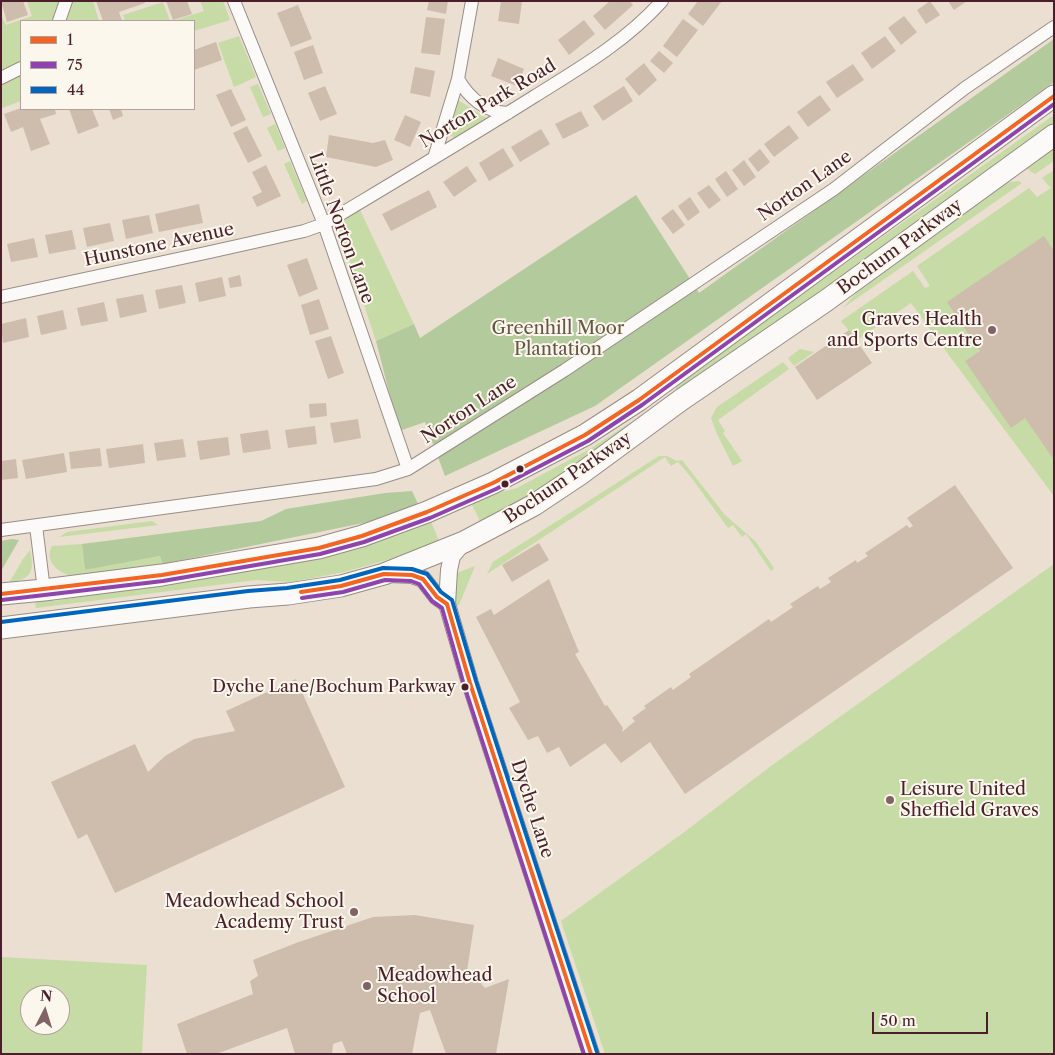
<!DOCTYPE html>
<html>
<head>
<meta charset="utf-8">
<style>
	body { margin:0 }
	#map { position:relative; width:1055px; height:1055px; overflow:hidden; background:#eadfd0; font-family:"Libre Caslon Text",serif }
	canvas { display:block }
	.frame { position:absolute; inset:0; border:2px solid #4a1f2b; pointer-events:none }
	.legend { position:absolute; left:20px; top:20px; width:175px; height:90px; box-sizing:border-box; background:#fbf7ec; border:1px solid #b4a19f; margin:0; padding:6px 9px; list-style:none; font-size:15px; color:#4a1f2b }
	.legend li { display:flex; align-items:center; gap:10px; height:25px }
	.legend b { width:25px; border:1px solid #b4a19f }
	.north { position:absolute; left:20px; top:985px; width:50px; height:50px; box-sizing:border-box; background:#fbf7ec; border:1px solid #b4a19f; border-radius:50%; rotate:5deg; font-size:14px; font-weight:700; line-height:20px; text-align:center; color:#4a1f2b }
	.north::after { content:''; display:block; margin:auto; width:18px; height:22px; background:#826265; clip-path:polygon(50% 0,100% 100%,50% 72%,0 100%) }
	.scale { position:absolute; left:872px; top:1012px; width:116px; height:22px; box-sizing:border-box; border:2px solid #4a1f2b; border-top:0; padding-left:6px; font-size:15px; line-height:18px; white-space:nowrap; color:#4a1f2b; -webkit-text-stroke:4px #fbf7ec; paint-order:stroke }
</style>
</head>
<body>
<div id="map">
<canvas width="1055" height="1055"></canvas>
<div class="frame"></div>
<ul class="legend">
<li><b style="height:6px;background:#f26522"></b>1</li>
<li><b style="height:6px;background:#8e44ad"></b>75</li>
<li><b style="height:6px;background:#0065bd"></b>44</li>
</ul>
<div class="north">N</div>
<div class="scale">50 m</div>
</div>
<script>
const context = document.querySelector('canvas').getContext('2d');
context.lineJoin = 'round';
function fillPath(path, color) {
  context.fillStyle = color;
  context.fill(path, 'evenodd');
}
function strokePath(path, color, width, dash) {
  context.strokeStyle = color;
  context.lineWidth = width;
  context.lineCap = dash ? 'butt' : 'round';
  context.setLineDash(dash || []);
  context.stroke(path);
}
function write(font, color, halo, rows, align = 'center') {
  context.font = font + ' "Libre Caslon Text",serif';
  context.lineWidth = 4;
  context.setLineDash([]);
  context.textBaseline = 'middle';
  context.strokeStyle = halo;
  context.fillStyle = color;
  for (const [text, x, y, turn = 0] of rows) {
    context.save();
    context.translate(x, y);
    context.rotate((+turn || 0) * Math.PI / 180);
    context.textAlign = isNaN(turn) ? turn : align;
    if (halo) context.strokeText(text, 0, 0);
    context.fillText(text, 0, 0);
    context.restore();
  }
}
const green = new Path2D(`
	M27 1H93L99 21H21V101L2 108 1 15 6 25 32 16Z
	M200 1H223L230 20 194 31V21H173L204 11Z
	M163 2 170 21H125L123 15Z
	M239 36 256 77 234 87 218 43Z
	M258 84 271 114 263 117 250 87Z
	M458 100 488 119 457 139 448 134Z
	M1054 115V128L682 393 676 391V384Z
	M275 124 285 148 278 151 267 128Z
	M1054 148V161L1035 174 1027 169V168Z
	M290 161 307 201 302 204 284 164Z
	M1054 170V496L951 358 911 303 857 340 841 321 913 271 925 288 930 286 917 266 1029 188 1037 197 1051 188 1042 178Z
	M1019 181 1022 183 843 308 864 284 1003 183Z
	M359 208 414 324 376 341 338 226Z
	M800 349 814 352 794 366 788 358Z
	M783 362 789 369 718 420 725 431 723 433 742 461 733 466 717 434 711 418 717 407Z
	M656 406 657 410 519 504 481 523 471 503 487 496 517 488 588 450Z
	M659 456H667L677 461 682 460 725 515 755 541 774 568 771 571 746 534 742 537 733 525 728 528 691 477 678 462 671 466 665 457 487 574 493 562Z
	M430 519 439 541 390 559 344 572 291 582 256 580 36 608 35 599 54 601 258 567Z
	M152 521 158 525 59 537 67 532Z
	M82 544 85 570 160 556 163 564 75 577C61 574 43 563 52 546Z
	M30 550C35 572 31 579 9 583L23 559Z
	M1054 564V1054H605L561 921 683 833 771 766Z
	M475 566 459 605 456 606 454 588 457 573Z
	M1 957 147 965 142 1054H1ZM30 995H60V1025H30Z`);
const forest = new Path2D(`
	M1054 39V82L595 406 445 476 425 422 399 431 376 341 414 324 420 338 636 195 699 293Z
	M412 491 418 504 368 522 163 564 160 556 85 570 82 544 261 521 286 509 385 493Z
	M12 539 19 540 1 571V541Z`);
const building = new Path2D(`
	M1 1H23L28 15 7 22Z
	M96 1H144L145 3 119 12 122 21H103Z
	M166 1H187L192 14 173 20Z
	M429 1H448L446 14 427 10Z
	M501 1H522L519 24 498 21Z
	M610 1H630L633 5 605 30 593 16Z
	M698 1H722L703 26 688 14Z
	M930 1 940 15 926 24 917 10Z
	M948 1H967L954 10Z
	M298 5 312 39 291 47 277 13Z
	M904 16 917 32 901 45 888 28Z
	M426 17 445 19 440 55 421 53Z
	M683 19 698 30 677 57 663 46Z
	M584 20 595 34 569 55 558 40Z
	M885 36 896 51 872 69 861 53Z
	M216 42 222 60 194 70V50Z
	M313 45 323 73 304 80 294 52Z
	M659 51 673 63 664 73 650 61Z
	M498 58 524 69 517 86 491 76Z
	M644 63 657 80 639 96 625 79Z
	M853 64 864 80 837 98 826 82Z
	M415 67 435 71 430 97 410 93Z
	M325 86 337 114 320 121 308 93Z
	M624 86 633 101 603 121 593 106Z
	M231 89 246 120 231 127 216 95Z
	M820 95 831 110 808 127 797 112Z
	M21 108 55 109 56 114 40 119 50 144 31 151 23 127 11 132 4 114Z
	M69 109H92L99 126 78 134Z
	M109 109H121L123 116 113 120Z
	M581 111 589 126 563 139 555 124Z
	M405 115 421 122 410 147 394 140Z
	M789 125 799 138 774 157 764 144Z
	M247 126 262 156 248 163 233 133Z
	M541 129 550 144 520 162 511 147Z
	M329 135 373 143 385 140 393 160 376 167 326 157Z
	M503 148 514 166 489 181 479 163Z
	M760 149 770 162 758 172 748 159Z
	M744 160 756 177 744 186 732 170Z
	M266 165 281 196 257 207 252 197 262 192 252 172Z
	M467 166 477 181 454 197 443 182Z
	M726 171 738 189 727 197 715 179Z
	M709 185 721 200 709 209 697 193Z
	M429 190 437 207 391 231 382 214Z
	M690 197 700 212 688 221 678 206Z
	M199 204 203 223 159 232 155 214Z
	M673 209 685 225 673 234 661 218Z
	M149 215 153 233 126 239 122 220Z
	M110 223 114 241 87 247 83 228Z
	M72 230 76 249 49 254 45 235Z
	M1044 236 1054 251V460L1025 418 1011 428 965 361 980 351 947 302Z
	M34 238 38 257 11 262 7 244Z
	M307 258 318 289 299 297 287 265Z
	M240 275 242 286 230 288 228 278Z
	M222 277 226 296 199 302 195 283Z
	M182 285 186 303 159 309 155 290Z
	M143 294 147 312 120 318 116 299Z
	M319 299 329 329 310 335 301 305Z
	M104 302 108 321 81 326 77 308Z
	M63 310 67 329 41 335 37 316Z
	M26 318 29 337 3 343 1 324Z
	M849 330 872 363 817 400 795 367Z
	M331 336 344 373 328 379 315 341Z
	M326 403 327 416 310 418 309 404Z
	M358 419 361 438 334 443 330 423Z
	M315 426 317 444 288 448 285 430Z
	M268 430 271 449 243 453 240 434Z
	M228 437 230 455 200 460 197 441Z
	M183 439 186 457 157 461 154 443Z
	M143 444 145 463 109 468 106 449Z
	M100 448 102 466 71 469 69 452Z
	M64 453 67 472 26 479 22 460Z
	M16 459 18 478 1 480V461Z
	M955 485 1013 568 685 794 650 742 621 763 605 743 570 767 559 747 547 753 538 736 528 740 509 708 520 702 476 617 491 609 494 615 549 579 579 652 575 654 605 706 607 705 623 728 622 732 635 721 632 718 646 708 644 706 671 687 673 690 691 677 689 674 769 619 771 622 793 607 790 604 818 586 820 589 831 582 828 578 856 560 857 563 868 556 865 553 907 525 909 528 913 526 907 518Z
	M539 543 549 560 512 582 502 565Z
	M296 679 345 787 115 893 87 834 78 839 51 782 135 744 148 772 165 756 194 739 235 731 226 711Z
	M415 915 474 925 465 984 478 980 485 988 509 979 496 1054H446L430 1010 420 1013 412 1054H347L342 1041 333 1044 332 1054H295L287 1028 216 1054H187L177 1024 253 994 250 981 258 976 253 960 296 943 373 917Z`);
const minor = new Path2D(`
	M234 1 324 224 408 469
	M59 21 66 1
	M1 78 21 68
	M458 79C469 98 486 112 508 113
	M434 158 458 79 472 1
	M1 297 210 252 304 231 324 224C394 182 465 140 535 96 580 68 625 42 662 1
	M36 526 44 590
	M1 530 376 479 408 469 565 370 834 189 965 88 1054 27`);
const tertiary = new Path2D(`
	M464 542 452 556 449 570 447 604 470 683 591 1054
	M389 574 412 575 423 579 437 597 447 604`);
const trunk = new Path2D(`
	M1 594 44 590 162 575 319 548 362 536 427 512 493 483 585 435 639 400 1054 96
	M1 628 249 597 288 594 341 586 384 574 464 542 534 505 579 475 681 400 827 300 1054 135`);
const bus1 = new Path2D(`
	M301 592 341 586 384 574 412 575 423 579 437 597 447 604 470 683 591 1054
	M1 594 162 575 319 548 362 536 427 512 493 483 585 435 639 400 1054 96`);
const bus2 = new Path2D(`
	M302 598 343 592 385 580 411 581 419 584 432 601 442 608 464 685 584 1054
	M2 600 163 581 320 554 364 542 430 518 496 489 588 441 642 405 1054 104`);
const bus3 = new Path2D(`
	M1 622 248 591 287 588 340 580 383 568 412 569 427 574 441 592 452 600 476 681 597 1052`);
const markers = [
	[992,330,5,"#826265"],
	[520,469,4.5,"#4a1f2b"],
	[505,484,4.5,"#4a1f2b"],
	[465,687,4.5,"#4a1f2b"],
	[890,800,5,"#826265"],
	[354,912,5,"#826265"],
	[367,986,5,"#826265"]
];
const busNames = [
	["Dyche Lane/Bochum Parkway",456,687]
];
const streetNames = [
	["Norton Park Road",488,104,-31],
	["Norton Lane",805,186,-35],
	["Little Norton Lane",341,228,70],
	["Hunstone Avenue",159,245,-12],
	["Bochum Parkway",900,247,-36],
	["Norton Lane",469,410,-33],
	["Bochum Parkway",568,478,-34],
	["Dyche Lane",532,809,72]
];
const poiNames = [
	["Graves Health",982,320],
	["and Sports Centre",982,341],
	["Leisure United",900,790,"left"],
	["Sheffield Graves",900,811,"left"],
	["Meadowhead School",344,902],
	["Academy Trust",344,923],
	["Meadowhead",377,976,"left"],
	["School",377,997,"left"]
];
const parkNames = [
	["Greenhill Moor",558,329],
	["Plantation",558,350]
];
fillPath(green, '#c6dba6');
fillPath(forest, '#b3ca9c');
fillPath(building, '#cebdad');
strokePath(minor, '#998c87', 14);
strokePath(tertiary, '#998c87', 18);
strokePath(trunk, '#998c87', 23);
strokePath(minor, '#fcfaf8', 12);
strokePath(tertiary, '#fcfaf8', 16);
strokePath(trunk, '#fcfaf8', 21);
strokePath(bus1, '#f26522', 4);
strokePath(bus2, '#8e44ad', 4);
strokePath(bus3, '#0065bd', 4);
for (const [x, y, r, color] of markers) {
  const dot = new Path2D();
  dot.arc(x, y, r, 0, 2 * Math.PI);
  context.fillStyle = color;
  context.fill(dot);
  strokePath(dot, '#fbf7ec', 2);
}
write('17px', '#4a1f2b', '#fbf7ec', busNames, 'right');
write('18px', '#4a1f2b', '#fbf7ec', streetNames);
write('18px', '#4a1f2b', '#fbf7ec', poiNames, 'right');
write('18px', '#665646', '#fbf7ec', parkNames);
</script>
</body>
</html>
